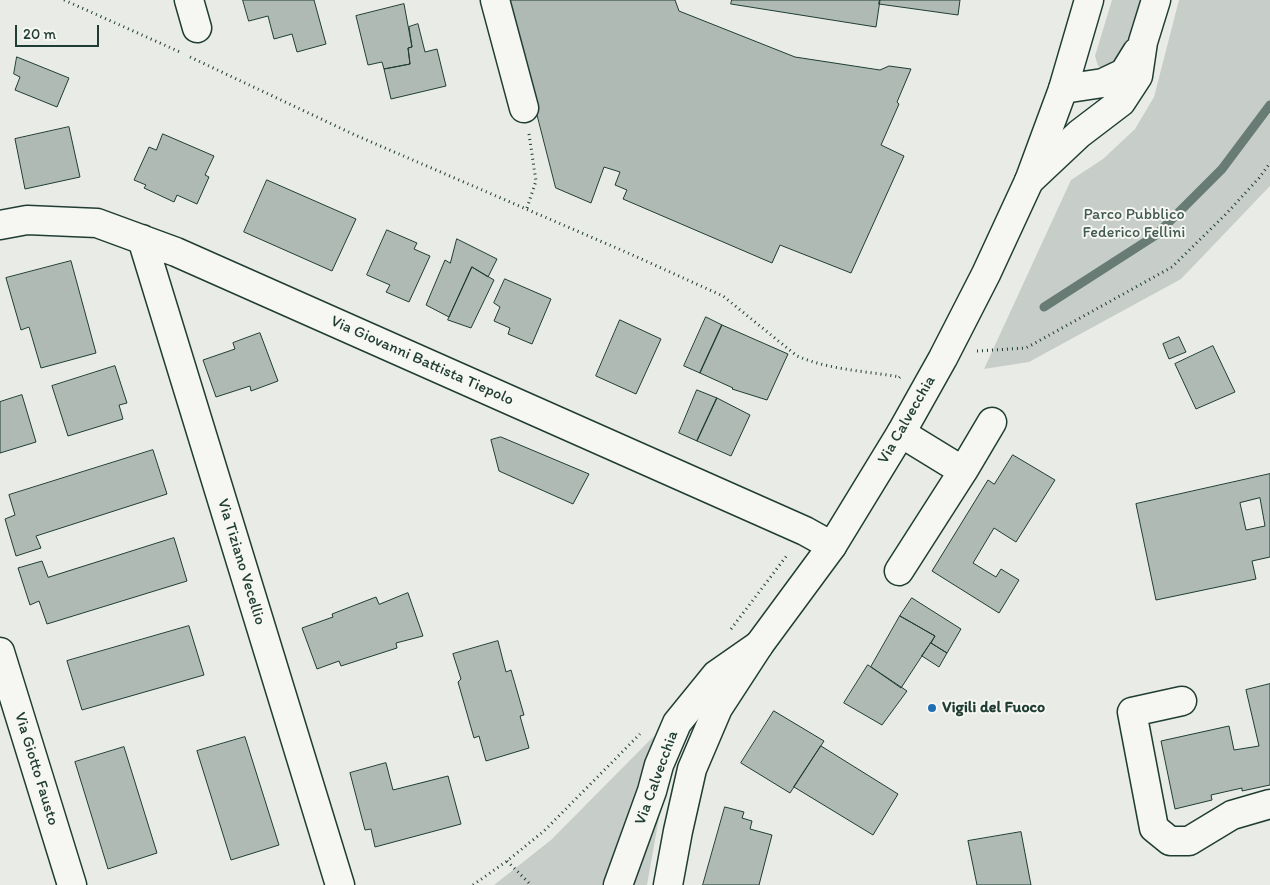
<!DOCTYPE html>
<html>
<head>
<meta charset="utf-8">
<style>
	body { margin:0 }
	#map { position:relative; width:1270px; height:885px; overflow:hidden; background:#e9ebe7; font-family:Itim,sans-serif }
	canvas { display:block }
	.scale { position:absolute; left:15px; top:25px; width:84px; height:22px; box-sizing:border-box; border:2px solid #1f3d34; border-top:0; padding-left:6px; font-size:15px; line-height:18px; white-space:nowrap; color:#1f3d34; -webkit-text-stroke:4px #f6f6f2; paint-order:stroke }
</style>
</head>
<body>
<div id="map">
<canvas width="1270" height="885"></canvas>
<div class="scale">20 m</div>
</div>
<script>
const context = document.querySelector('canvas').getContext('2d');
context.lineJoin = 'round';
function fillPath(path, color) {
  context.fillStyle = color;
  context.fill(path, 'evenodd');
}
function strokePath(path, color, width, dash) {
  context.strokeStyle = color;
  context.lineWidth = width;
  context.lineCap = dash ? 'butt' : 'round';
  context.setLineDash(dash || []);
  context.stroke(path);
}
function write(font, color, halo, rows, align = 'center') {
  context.font = font + ' Itim,sans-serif';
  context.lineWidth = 4;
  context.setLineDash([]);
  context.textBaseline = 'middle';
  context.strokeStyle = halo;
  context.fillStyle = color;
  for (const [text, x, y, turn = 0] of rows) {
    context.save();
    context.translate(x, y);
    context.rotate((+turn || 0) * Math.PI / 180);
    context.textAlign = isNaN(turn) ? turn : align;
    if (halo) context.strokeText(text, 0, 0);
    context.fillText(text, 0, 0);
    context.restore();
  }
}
const green = new Path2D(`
	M1112 0H1140L1126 53 1107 70 1098 66 1095 56Z
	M1179 0H1270V186L1181 279 1029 362 984 369 1071 180 1103 159 1135 129 1154 97Z
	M655 735 602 885H494L551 840Z
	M660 812 647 885H631Z`);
const stream = new Path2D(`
	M1044 307 1156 235 1222 169 1270 105`);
const building = new Path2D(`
	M243 0H314L326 44 297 52 292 34 274 39 268 16 249 21Z
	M508 0H675L679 11 795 57 880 70 889 66 911 69 897 102 899 104 881 145 904 156 851 273 780 245 772 263 623 199 627 190 615 185 620 172 604 167 591 203 556 188Z
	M732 0H880L876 27 731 4Z
	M880 0H960L958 15 879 4Z
	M404 4 412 47 408 48 410 64 384 69 382 62 368 65 356 16Z
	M418 24 425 52 437 49 446 86 391 99 384 69 410 64 408 48 412 47 409 27Z
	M17 57 69 78 57 107 15 90 20 77 14 74Z
	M69 127 80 177 25 189 15 139Z
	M163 134 214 156 205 175 209 177 197 204 177 195 174 202 144 188 146 185 134 180 149 147 156 150Z
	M267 180 356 219 332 271 244 232Z
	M387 230 417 243 414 249 430 256 409 302 386 292 390 285 367 275Z
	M457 239 497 259 488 277 472 267 449 317 426 305 445 260 450 263Z
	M71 261 96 353 41 368 29 327 21 330 6 278Z
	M472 267 494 280 471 328 448 320Z
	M505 279 551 299 532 344 508 334 510 328 494 321 500 307 494 303Z
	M706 317 722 325 700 373 684 366Z
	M620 320 661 339 636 394 596 376Z
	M722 325 788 354 767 400 732 389 733 388 700 373Z
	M260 333 278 381 251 391 250 386 216 397 203 360 235 349 233 343Z
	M1179 337 1186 352 1169 359 1163 344Z
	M1213 346 1235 392 1196 409 1175 364Z
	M115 366 127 403 119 405 123 419 68 436 52 386Z
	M697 390 717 398 697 441 679 433Z
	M22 395 36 442 0 453V402Z
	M717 398 750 415 731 456 697 441Z
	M501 437 589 474 573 504 499 471 491 440Z
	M153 450 167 494 36 536 41 548 16 556 5 519 15 515 9 495Z
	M1013 455 1055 480 1016 542 994 528 973 563 996 577 1001 569 1019 580 999 613 932 571 988 480 994 484Z
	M1270 474V557L1252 561 1256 579 1156 600 1136 504ZM1260 498 1265 526 1246 530 1240 503Z
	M174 538 187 581 47 624 39 601 30 605 18 568 42 561 48 577Z
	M408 593 423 636 396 643 397 648 341 666 339 661 317 669 302 628 333 617 332 614 376 597 379 604Z
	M912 598 961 629 947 653 931 643 935 636 900 616Z
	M900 616 935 636 901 688 871 667Z
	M189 626 204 675 82 710 67 661Z
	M498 641 506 672 511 670 524 715 520 716 529 748 486 761 479 736 474 738 458 682 461 679 453 654Z
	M931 643 947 653 939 667 922 656Z
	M868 665 907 691 882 725 844 703Z
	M1270 684V785L1242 791V788L1211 795 1212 800 1175 809 1161 741 1229 726 1234 750 1259 746 1246 690Z
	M774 711 824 741 790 793 741 763Z
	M245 737 279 845 231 860 197 751Z
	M821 746 898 794 873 835 794 787Z
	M124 747 157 853 108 869 75 762Z
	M386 763 393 790 448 776 461 824 375 847 371 829 365 830 350 773Z
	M725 807 744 812 742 818 752 821 750 829 772 835 759 885H703Z
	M1021 832 1031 885H977L968 841Z`);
const path = new Path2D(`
	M64 0 180 52
	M190 57 355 135 628 253 723 296 797 356C830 370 866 371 900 377L899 378
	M527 208 536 181 529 134
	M977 351 1026 348 1172 267 1226 214 1259 178 1270 163
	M731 629 788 554
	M507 861 531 885
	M473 885 507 861 544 831 640 734`);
const minor = new Path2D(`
	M189 0 197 28
	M495 0 524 108
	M1063 89 1103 83 1124 73 1137 52
	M1029 181 1079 134 1121 102 1138 76 1143 42 1156 0
	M0 225 27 220 97 223 176 252 805 531 832 546
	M142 239 340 885
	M963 471 992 422
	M899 571 963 471 901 433
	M0 652 72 885
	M1182 701 1132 712 1154 828 1170 841H1189L1232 815 1270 804
	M618 885 652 791 659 765 677 723 716 675 759 645`);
const major = new Path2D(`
	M668 885 678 831 692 769 718 708 759 645 832 546 901 433 943 358 986 274 1029 181 1063 89 1089 0`);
const markers = [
	[932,708,5,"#1f6fb2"]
];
const parkNames = [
	["Parco Pubblico",1134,215],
	["Federico Fellini",1134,233]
];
const streetNames = [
	["Via Giovanni Battista Tiepolo",422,361,24],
	["Via Calvecchia",907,420,-60],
	["Via Tiziano Vecellio",241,562,73],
	["Via Giotto Fausto",36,769,73],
	["Via Calvecchia",657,778,-70]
];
const poiNames = [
	["Vigili del Fuoco",942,708]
];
fillPath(green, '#c7cec9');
strokePath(stream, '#687c75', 9);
fillPath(building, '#b0bab5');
strokePath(building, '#1f3d34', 1);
strokePath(minor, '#1f3d34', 31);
strokePath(major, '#1f3d34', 31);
strokePath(path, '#1f3d34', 3, [1, 4]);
strokePath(minor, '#f6f6f2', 28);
strokePath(major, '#f6f6f2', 28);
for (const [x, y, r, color] of markers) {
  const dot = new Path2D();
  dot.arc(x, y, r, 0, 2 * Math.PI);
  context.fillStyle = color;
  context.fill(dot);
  strokePath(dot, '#f6f6f2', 2);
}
write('16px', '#415a52', '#f6f6f2', parkNames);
write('16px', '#1f3d34', '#f6f6f2', streetNames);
write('bold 16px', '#1f3d34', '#f6f6f2', poiNames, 'left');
</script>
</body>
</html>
